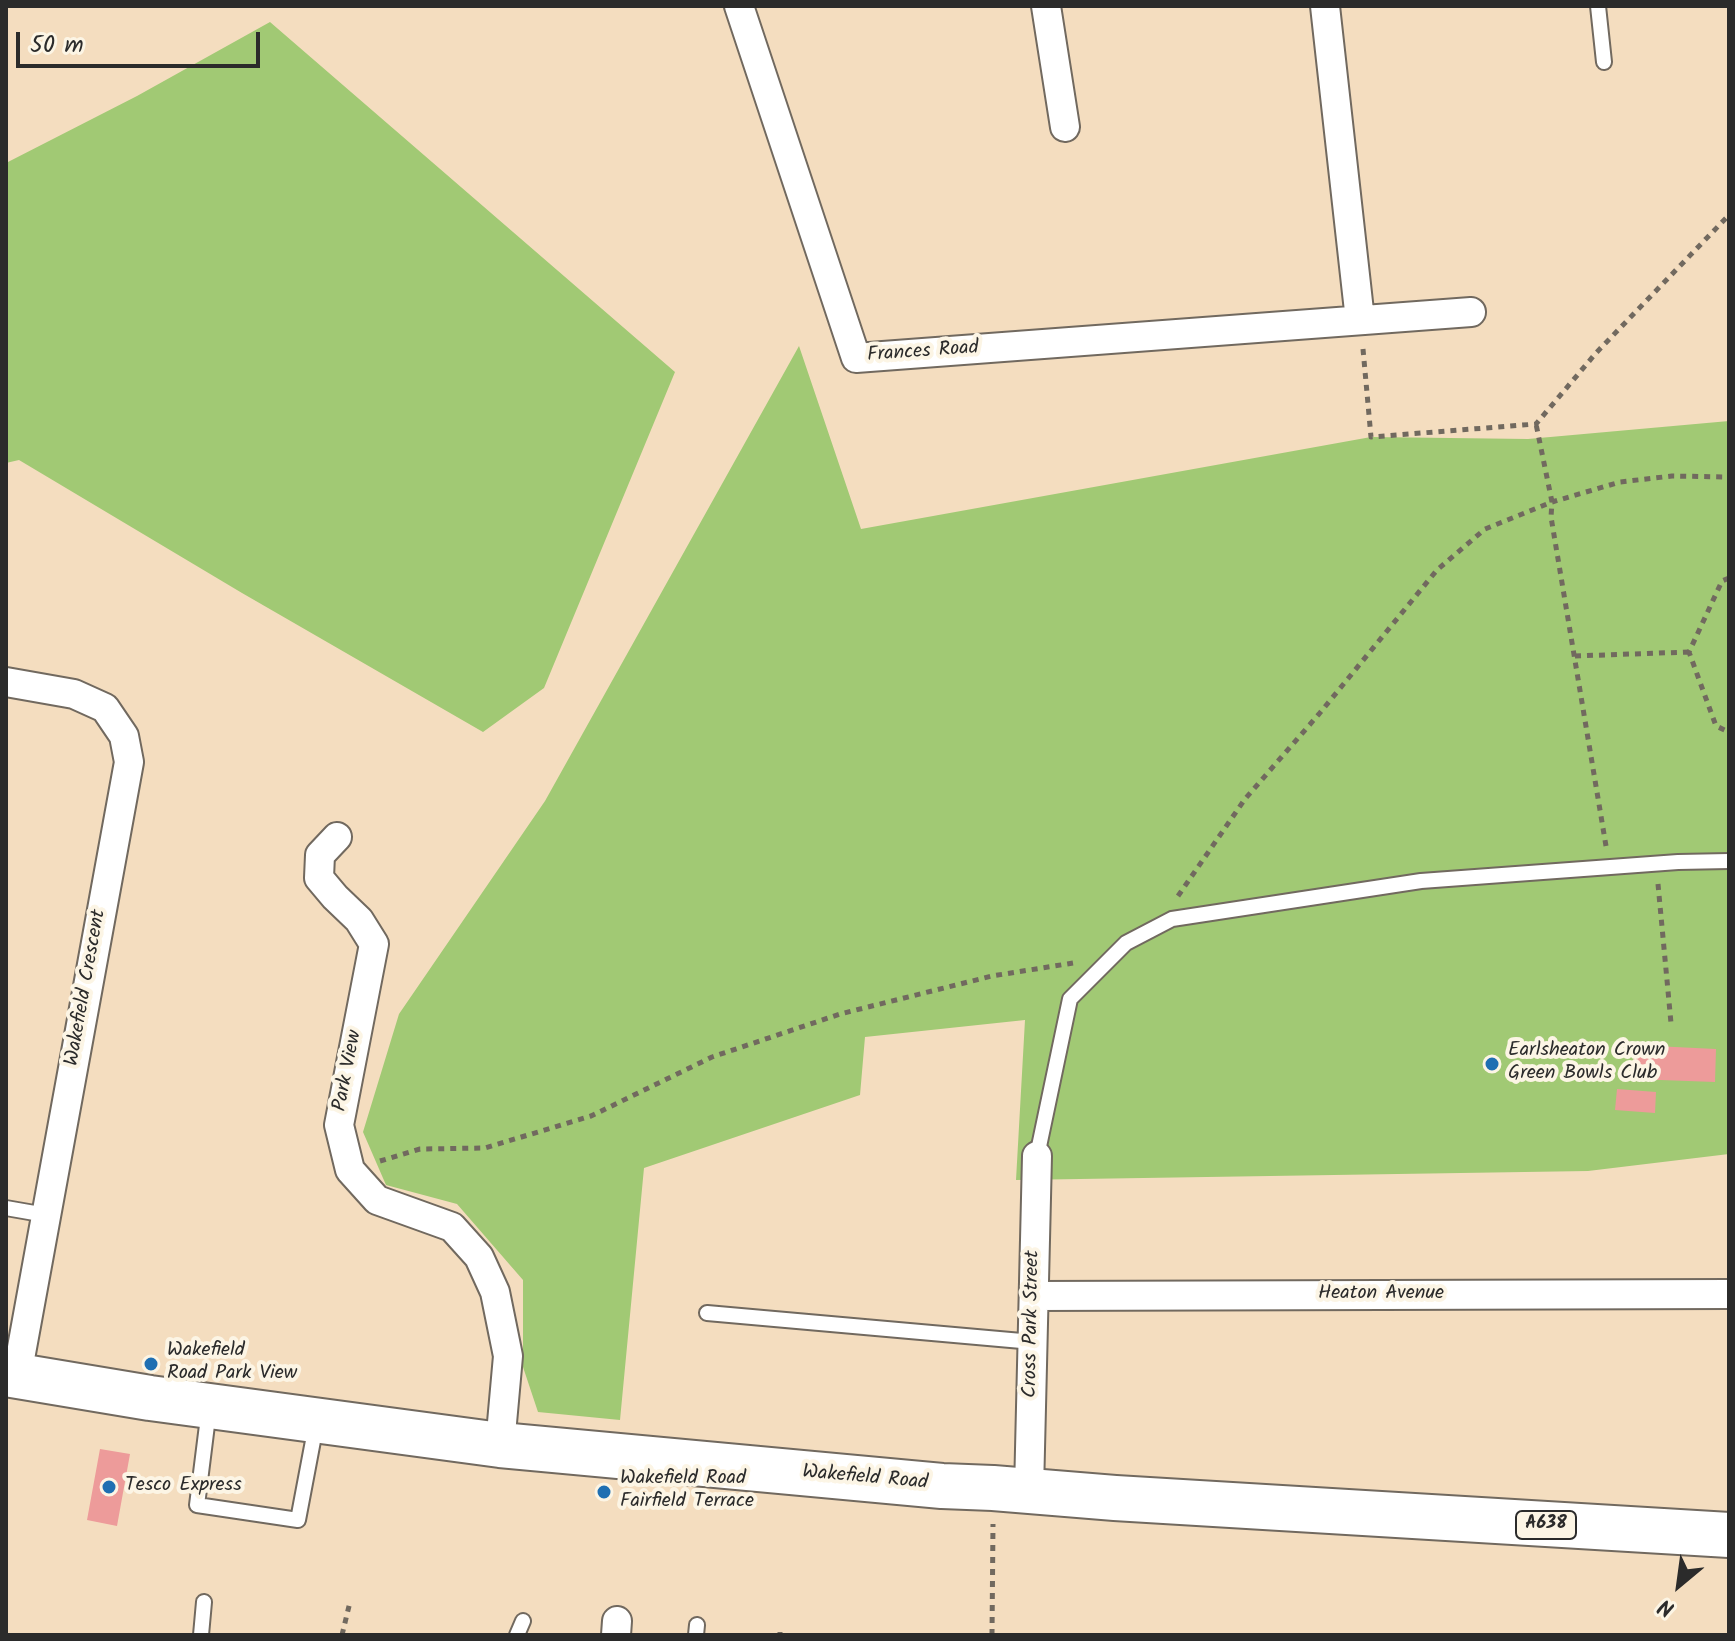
<!DOCTYPE html>
<html>
<head>
<meta charset="utf-8">
<style>
	body { margin:0 }
	#map { position:relative; width:1735px; height:1641px; overflow:hidden; background:#f4ddbf; font-family:Kalam,sans-serif }
	canvas { display:block }
	.frame { position:absolute; inset:0; border:8px solid #2b2b2b; pointer-events:none }
	.north { position:absolute; left:1639px; top:1545px; width:80px; height:80px; -webkit-text-stroke:6px #fcf5e5; paint-order:stroke; rotate:209deg; font-size:22px; font-weight:700; line-height:32px; text-align:center; color:#2b2b2b }
	.north::after { content:''; display:block; margin:auto; width:28px; height:36px; background:#2b2b2b; clip-path:polygon(50% 0,100% 100%,50% 72%,0 100%) }
	.scale { position:absolute; left:16px; top:32px; width:244px; height:36px; box-sizing:border-box; border:4px solid #2b2b2b; border-top:0; padding-left:10px; font-size:24px; line-height:28px; white-space:nowrap; color:#2b2b2b; -webkit-text-stroke:6px #fcf5e5; paint-order:stroke }
</style>
</head>
<body>
<div id="map">
<canvas width="1735" height="1641"></canvas>
<div class="frame"></div>
<div class="north">N</div>
<div class="scale">50 m</div>
</div>
<script>
const context = document.querySelector('canvas').getContext('2d');
context.lineJoin = 'round';
function fillPath(path, color) {
  context.fillStyle = color;
  context.fill(path, 'evenodd');
}
function strokePath(path, color, width, dash) {
  context.strokeStyle = color;
  context.lineWidth = width;
  context.lineCap = dash ? 'butt' : 'round';
  context.setLineDash(dash || []);
  context.stroke(path);
}
function write(font, color, halo, rows, align = 'center') {
  context.font = font + ' Kalam,sans-serif';
  context.lineWidth = 8;
  context.setLineDash([]);
  context.textBaseline = 'middle';
  context.strokeStyle = halo;
  context.fillStyle = color;
  for (const [text, x, y, turn = 0] of rows) {
    context.save();
    context.translate(x, y);
    context.rotate((+turn || 0) * Math.PI / 180);
    context.textAlign = isNaN(turn) ? turn : align;
    if (halo) context.strokeText(text, 0, 0);
    context.fillText(text, 0, 0);
    context.restore();
  }
}
const green = new Path2D(`
	M270 22 675 372 544 688 483 732 242 593 19 460 6 463V163L137 96Z
	M799 346 861 529 1371 437 1528 439 1729 421V1154L1588 1171 1016 1180 1025 1020 865 1037 860 1095 644 1168 620 1420 538 1412 523 1367V1280L457 1204 386 1185 363 1132 399 1014 545 801Z`);
const building = new Path2D(`
	M1634 1045 1716 1049 1715 1082 1633 1079Z
	M1617 1089 1656 1092 1655 1113 1615 1110Z
	M100 1449 130 1454 117 1526 87 1520Z`);
const path = new Path2D(`
	M1363 349 1371 437 1536 424 1596 353 1729 215
	M1729 578 1722 581 1689 652 1716 726 1729 732
	M1575 656 1689 652
	M1606 846 1551 517 1552 502 1620 482 1672 476 1729 477
	M1658 884 1671 1023
	M1178 896 1245 799 1319 714 1437 570 1485 529 1552 502 1536 424
	M380 1161 420 1149 485 1148 591 1116 712 1057 840 1014 992 976 1073 963
	M342 1635 350 1602
	M780 1635V1632
	M992 1635 993 1524`);
const service = new Path2D(`
	M1598 6 1604 62
	M1037 1156 1070 999 1126 943 1172 919 1421 881 1678 862 1729 861
	M6 1208 46 1215
	M707 1313 1033 1342
	M209 1409 197 1505 298 1520 316 1425
	M201 1635 204 1602
	M517 1635 523 1621
	M696 1635 697 1625`);
const minor = new Path2D(`
	M739 6 856 358 1471 312
	M1046 6 1065 127
	M1325 6 1360 320
	M6 682 74 694 105 708 124 736 129 762 17 1375
	M337 837 320 855 319 878 335 897 359 920 374 944 339 1125 350 1170 377 1200 452 1227 479 1257 495 1292 508 1356 500 1445
	M1034 1296 1729 1294
	M1029 1491 1037 1156
	M616 1635 617 1621`);
const trunk = new Path2D(`
	M6 1374 150 1398 500 1445 942 1486 993 1488 1115 1498 1729 1535`);
const markers = [
	[1492,1064,8,"#1f6fb2"],
	[151,1364,8,"#1f6fb2"],
	[109,1487,8,"#1f6fb2"],
	[604,1492,8,"#1f6fb2"]
];
const shields = [
	[1546,1525,60]
];
const shieldNames = [
	["A638",1546,1525]
];
const streetNames = [
	["Frances Road",923,353,-4],
	["Wakefield Crescent",87,988,-80],
	["Park View",349,1071,-79],
	["Heaton Avenue",1381,1295],
	["Cross Park Street",1033,1324,-89],
	["Wakefield Road",865,1479,5]
];
const poiNames = [
	["Earlsheaton Crown",1508,1052],
	["Green Bowls Club",1508,1075],
	["Wakefield",167,1352],
	["Road Park View",167,1375],
	["Wakefield Road",620,1480],
	["Fairfield Terrace",620,1503],
	["Tesco Express",125,1487]
];
fillPath(green, '#a1c974');
fillPath(building, '#ed9b9a');
strokePath(service, '#71695f', 18);
strokePath(minor, '#71695f', 32);
strokePath(trunk, '#71695f', 48);
strokePath(path, '#71695f', 5, [6, 6]);
strokePath(service, '#fff', 14);
strokePath(minor, '#fff', 28);
strokePath(trunk, '#fff', 44);
for (const [x, y, r, color] of markers) {
  const dot = new Path2D();
  dot.arc(x, y, r, 0, 2 * Math.PI);
  context.fillStyle = color;
  context.fill(dot);
  strokePath(dot, '#fcf5e5', 3);
}
for (const [x, y, w] of shields) {
  const box = new Path2D();
  box.roundRect(x - w / 2, y - 14, w, 28, 6);
  context.fillStyle = '#fcf5e5';
  context.fill(box);
  strokePath(box, '#2b2b2b', 2);
}
write('bold 18px', '#2b2b2b', null, shieldNames);
write('20px', '#2b2b2b', '#fcf5e5', streetNames);
write('20px', '#2b2b2b', '#fcf5e5', poiNames, 'left');
</script>
</body>
</html>
